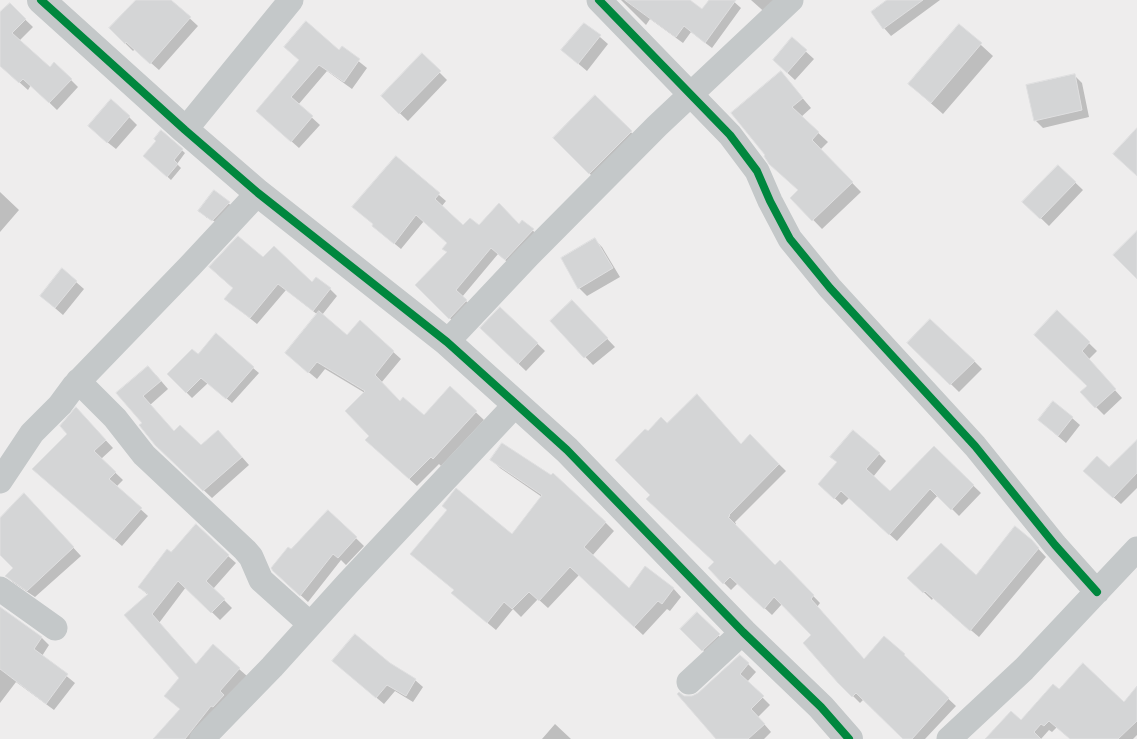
<!DOCTYPE html>
<html>
<head>
<meta charset="utf-8">
<style>
	body { margin:0 }
	canvas { display:block; background:#eeeded }
</style>
</head>
<body>
<canvas width="1137" height="739"></canvas>
<script>
const context = document.querySelector('canvas').getContext('2d');
context.lineJoin = 'round';
function fillPath(path, color) {
  context.fillStyle = color;
  context.fill(path, 'evenodd');
}
function strokePath(path, color, width, dash) {
  context.strokeStyle = color;
  context.lineWidth = width;
  context.lineCap = dash ? 'butt' : 'round';
  context.setLineDash(dash || []);
  context.stroke(path);
}
const shadow = new Path2D(`
	M138 0H170L198 26 159 70 135 49 133 51 110 28Z
	M621 0H687L703 11 710 0H732L741 8 712 48 691 32 683 43 650 19 646 25Z
	M751 0H786L769 16Z
	M890 0H940L891 36 884 28Z
	M10 5 33 27 19 41 50 69 55 64 78 87 57 110 31 85 28 90 0 65V14Z
	M585 24 608 44 587 71 562 50Z
	M959 25 993 56 943 114 909 84Z
	M792 39 814 59 795 80 782 68Z
	M342 48 367 68 352 89 327 71 298 105 320 125 299 148 265 118 301 61 339 52Z
	M422 55 447 80 408 121 382 96Z
	M781 73 811 108 801 117 828 142 820 150 861 192 822 229 792 198 799 191Z
	M1074 75 1082 83 1089 117 1043 128 1035 120Z
	M598 100 642 143 601 185 554 138Z
	M129 117 137 125 116 149 97 134Z
	M161 131 185 153 177 164 181 168 171 180 145 156 157 141Z
	M396 158 446 201 441 207 463 226H519L522 221 540 237 512 266 498 254 462 297 473 308 457 325 416 285 448 253V243L424 221 401 249 373 226Z
	M1058 166 1083 190 1049 226 1024 202Z
	M0 192 19 210 0 232Z
	M214 192 237 210 218 224 207 216V218L200 211Z
	M595 240 602 247 620 277 587 296 579 288Z
	M263 259 312 284 330 289 337 296 322 315 347 337 360 322 401 359 381 383 400 402 424 416 450 388 484 420 441 466 439 464 417 486 374 447 370 436 365 393 325 369 317 379 294 360 318 315 286 290 257 324 226 299 234 289 217 274Z
	M76 282 84 289 63 315 41 296Z
	M572 302 615 347 593 365 551 321Z
	M500 308 545 351 526 371 481 328Z
	M1057 312 1097 351 1088 360 1122 398 1104 415 1082 393 1089 386Z
	M909 343 974 361 982 369 959 392Z
	M198 356 253 368 259 373 232 403 208 383 192 398 168 374Z
	M156 375 168 389 150 405 175 433 201 447 226 439 249 465 212 498 164 453 143 423 118 393Z
	M84 417 113 448 101 459 123 480 116 487 148 516 122 546 41 476 69 434Z
	M1072 418 1080 425 1066 443 1047 427Z
	M667 424 741 445 750 436 786 471 735 522 736 524 734 525 775 567 780 562 820 603 817 607 865 660 904 655 910 663 956 706 925 739H905L864 699 860 703 839 682 813 635 782 604 772 615 738 583 731 590 709 568 715 562 652 495 648 433Z
	M1137 442V488L1121 504 1092 478 1109 468Z
	M934 448 981 493 959 516 938 495 897 541 849 498 842 505 827 491 838 463 832 457 879 454 886 461 873 477 891 493Z
	M492 460 605 522 614 531 592 556 629 590 673 588 681 597 670 611 667 609 643 635 579 575 548 608 538 599 521 617 513 609 496 630 461 601 452 593 455 590 411 554 513 536 542 497 500 468Z
	M32 503 81 556 35 597 14 583 6 576 15 568 0 553V520Z
	M328 511 364 546 346 565 341 560 308 602 280 576 291 551Z
	M1031 541 1046 557 979 637 933 598 932 600 909 578 976 577Z
	M171 554 228 556 236 563 213 589 232 608 220 620 186 587 159 623 196 665 239 669 247 676 198 739H160L181 710 166 696 180 678 126 615 148 595 139 587Z
	M0 608 42 638 49 645 42 656 75 683 54 710 16 682 0 703Z
	M697 614 726 643 710 657 682 629Z
	M740 656 756 672 747 682 770 705 758 717 771 732 764 739H718L684 697H692L699 694Z
	M389 664 415 680 423 687 413 702 395 691 384 704 341 668Z
	M1137 688V735L1133 739H1071L1057 727 1052 732 1049 730 1041 739H986L1021 722 1059 691 1124 704Z
	M555 724 571 739H542Z`);
const building = new Path2D(`
	M136 0H171L191 17 150 64 126 42 125 44 109 28Z
	M625 0H690L702 9 709 0H736L705 43 684 26 676 37Z
	M887 0H923L883 29 871 12Z
	M10 3 26 19 12 33 50 67 54 62 72 79 49 103 23 79 19 83 0 66V12Z
	M306 21 339 50 342 46 360 59 344 82 319 65 291 97 313 116 291 142 256 111 299 60 284 47Z
	M584 23 601 35 578 64 561 50Z
	M959 24 982 43 931 103 908 84Z
	M792 37 807 50 787 73 773 60Z
	M422 53 441 71 399 114 381 96Z
	M781 71 803 98 792 107 819 132 812 140 853 182 812 221 790 198 798 190 769 164 764 156 765 155 731 113Z
	M1075 74 1082 110 1034 121 1026 85Z
	M595 95 632 131 589 174 553 138Z
	M111 99 130 116 107 143 88 126Z
	M1137 128V176L1113 154Z
	M161 130 183 149 174 160 178 164 167 177 143 156 156 141 154 139Z
	M396 156 440 193 435 199 463 225 470 218 479 225 499 203 519 224 522 220 534 229 505 260 491 248 456 290 467 300 449 319 415 285 447 252 442 249 447 243 416 215 394 244 372 226 373 224 352 207Z
	M1058 165 1076 182 1040 219 1022 202Z
	M214 190 230 202 212 221 198 211Z
	M1137 231V279L1113 255Z
	M238 236 263 257 274 246 312 282 316 277 331 288 313 311 278 284 250 318 224 299 233 288 209 267Z
	M595 238 613 268 578 289 561 258Z
	M62 268 77 281 55 308 40 296Z
	M572 300 608 338 584 358 550 321Z
	M500 307 538 343 518 364 480 328Z
	M1057 310 1090 342 1082 351 1116 389 1095 408 1080 392 1087 386 1034 335Z
	M319 311 347 335 360 320 394 351 375 375 400 401 403 397 424 415 450 386 477 411 433 459 431 457 409 479 365 440 369 436 345 411 365 391 317 362 308 373 285 353Z
	M930 319 975 361 950 385 907 343Z
	M216 333 254 367 226 399 201 378 186 393 167 374 192 349 198 354Z
	M148 366 161 381 143 396 174 431 180 425 201 445 218 430 242 457 203 491 155 445 139 425 142 423 116 393Z
	M697 394 741 444 750 434 779 464 729 515 730 516 728 517 775 565 780 560 814 595 811 599 864 659 884 636 905 654 904 655 949 698 912 739H903L856 693 852 697 838 683 803 643 811 635 774 597 764 609 730 577 723 584 708 568 714 562 646 499 650 495 615 460 645 429 648 431 661 417 667 423Z
	M1053 401 1073 417 1058 436 1038 420Z
	M76 407 106 440 94 451 116 472 109 479 142 508 114 540 32 469 67 434 60 426Z
	M853 430 880 453 866 469 890 491 934 446 974 485 951 510 930 489 889 535 841 491 834 499 818 484 837 462 830 457Z
	M1137 440V473L1113 498 1083 471 1097 456 1109 467Z
	M502 443 551 475 553 473 606 522 584 547 629 588 645 566 674 588 662 604 658 601 634 627 570 567 539 601 529 592 512 609 504 602 487 623 451 593 454 590 410 554 447 510 442 506 456 488 512 534 542 495 490 460Z
	M24 493 74 547 27 591 5 576 13 568 0 555V518Z
	M328 510 357 537 338 558 333 554 300 596 273 571 271 568 288 547 291 549Z
	M196 524 229 555 206 581 225 599 211 613 178 581 152 614 196 664 213 644 240 668 220 691 224 695 213 707 211 706 185 739H153L180 709 164 696 179 678 124 615 148 594 138 587 167 549 171 552Z
	M1015 526 1032 540 1039 548 970 631 925 591 923 593 907 578 941 543 976 575Z
	M0 607 42 637 34 649 68 674 46 704 0 669Z
	M697 612 720 634 702 651 680 629Z
	M355 634 390 663 416 679 406 696 387 685 376 698 332 661Z
	M740 655 749 663 740 674 764 696 751 709 765 724 748 739H716L677 694 679 692 684 696H692L698 693Z
	M1083 663 1124 702 1137 686V721L1118 739H1070L1049 721 1044 726 1041 724 1034 732 1041 739H985L1011 711 1021 720 1053 684 1059 689Z`);
const minor = new Path2D(`
	M599 0 730 135 757 171 770 201 790 239 830 288 975 446 1055 545 1097 592
	M185 130 291 0
	M447 342 529 255 657 126 791 0
	M78 381 115 418 144 455 245 550 251 557 261 580 310 624
	M0 481 32 433 60 405 74 386 190 266 258 193
	M0 589 55 628
	M689 682 743 632
	M202 739 272 667 348 583 516 404
	M949 739 1024 669 1137 549`);
const tertiary = new Path2D(`
	M41 0 185 130 258 193 447 342 516 404 567 450 743 632 821 707 849 739`);
const cycleway = new Path2D(`
	M41 0 185 130 258 193 447 342 516 404 567 450 743 632 821 707 849 739
	M599 0 730 135 757 171 770 201 790 239 830 288 975 446 1055 545 1097 592`);
fillPath(shadow, '#0003');
fillPath(building, '#d4d5d6');
strokePath(building, '#dfdfe0', 1);
strokePath(minor, '#c4c8c9', 25);
strokePath(tertiary, '#c4c8c9', 28);
strokePath(cycleway, '#00873e', 8);
</script>
</body>
</html>
